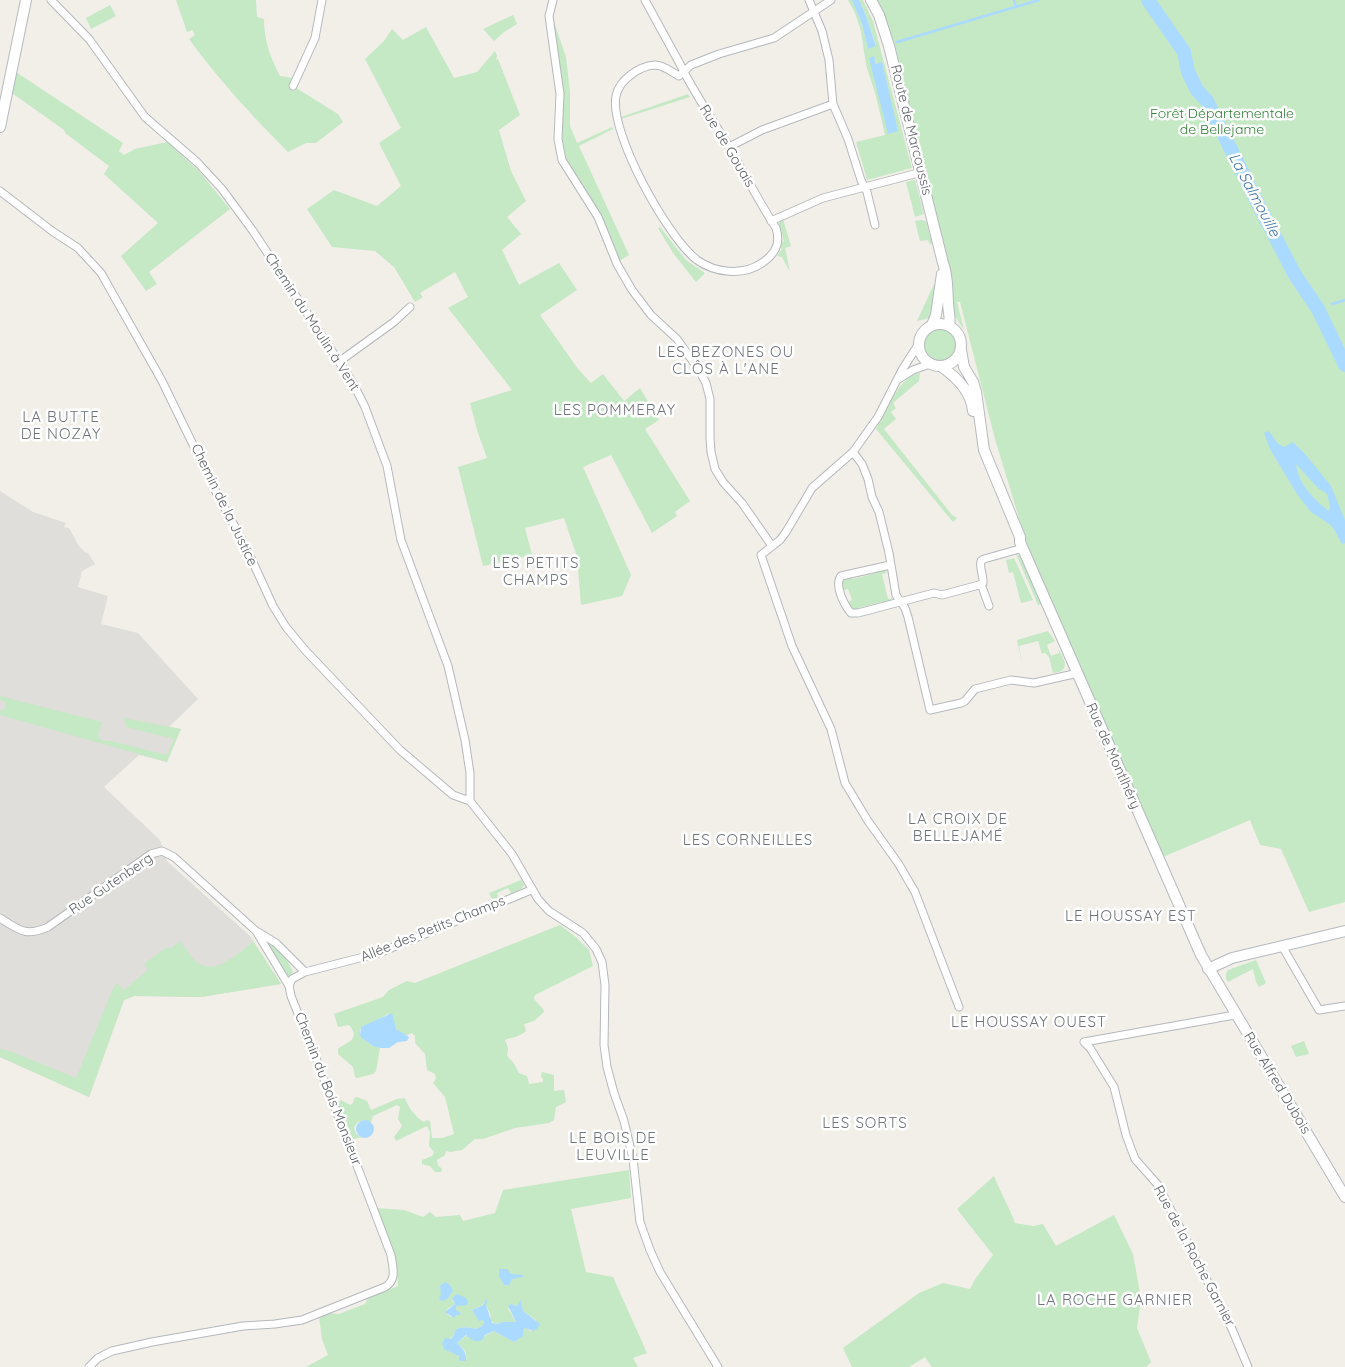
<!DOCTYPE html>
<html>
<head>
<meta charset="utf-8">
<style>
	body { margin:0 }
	canvas { display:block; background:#f1efe8 }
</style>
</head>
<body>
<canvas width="1345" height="1367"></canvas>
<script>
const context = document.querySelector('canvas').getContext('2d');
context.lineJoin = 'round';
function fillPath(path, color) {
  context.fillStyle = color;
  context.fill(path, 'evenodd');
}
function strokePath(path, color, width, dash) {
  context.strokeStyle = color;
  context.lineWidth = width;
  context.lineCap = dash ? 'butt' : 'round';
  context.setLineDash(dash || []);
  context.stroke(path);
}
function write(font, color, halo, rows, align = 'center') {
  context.font = font + ' Quicksand,sans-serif';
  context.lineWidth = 5;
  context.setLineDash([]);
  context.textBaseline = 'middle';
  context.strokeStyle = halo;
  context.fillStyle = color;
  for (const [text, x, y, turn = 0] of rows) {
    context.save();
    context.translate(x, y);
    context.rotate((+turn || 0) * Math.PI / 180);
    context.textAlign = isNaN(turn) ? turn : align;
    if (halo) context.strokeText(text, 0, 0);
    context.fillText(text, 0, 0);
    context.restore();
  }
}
const industrial = new Path2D(`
	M0 491 33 512 66 523 64 527 69 528 79 546 85 552 88 553 95 564 82 571 78 587 108 596 101 624 138 633 198 699 169 727 181 729 167 762 139 755 104 787 160 840 167 861 250 936 281 984 201 997 134 996 124 1000 89 1097 0 1057Z`);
const green = new Path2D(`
	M176 0H256L257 17 264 19C264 40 270 57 280 76L293 78 290 82 293 86 338 114 343 122 316 143H306L288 152C252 116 219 80 189 39L195 35 192 30 187 32Z
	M848 0H852L862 24 868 49 876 45 866 16 859 0H863L873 21 912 168 867 180 856 142 885 135 876 96 866 65 861 31 855 13ZM874 56 898 130 889 134Z
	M875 0H1345V902L1309 912 1281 849 1260 845 1250 820 1163 857 1026 541 995 439 960 302H957L964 330 953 313 949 263 893 45Z
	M110 5 116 16 91 29 86 18Z
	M513 15 517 24 504 32 494 41 483 29Z
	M552 16 566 57 570 93V126L577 143 612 127 613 129 579 146 629 255 618 262 566 162 562 149Z
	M426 27 454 78 477 72 495 51 497 56 496 60 498 59 520 115 499 130 511 171 526 201 507 217 521 234 502 250 519 285 559 263 577 290 540 315 578 369 591 383 603 374 624 401 640 388 659 420 645 429 690 501 675 512 677 516 652 533 611 455 583 467 631 575 622 596 581 605 577 557 564 518 525 528 532 555 483 566 458 467 487 458 478 433 470 403 512 390 448 308 468 297 455 272 420 293 423 297 415 302 394 267 375 251 332 247 307 209 334 190 377 206 401 186 379 143 401 128 365 59 384 41 392 29 403 40Z
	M16 72 123 143 119 151 124 155 135 149 167 142 198 170 230 209 149 272 157 284 146 291 121 256 158 223 104 174 109 166 65 133 64 130 12 93Z
	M688 94 690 97 621 119V117Z
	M915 180 924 214 915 217 906 182Z
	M783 219 791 246 785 248 790 272 782 257 777 256 782 249 780 247 781 242H784L781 229H779V223L780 220Z
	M921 220 926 221 932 243 930 245 928 240 920 241 915 221Z
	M660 227 686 260 705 273 696 282 673 253 658 228Z
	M939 283 931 316 929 318 917 321 934 284Z
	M922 346a18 18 0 1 1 36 0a18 18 0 1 1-36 0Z
	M920 373 919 381 893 403 896 408 891 412 896 419 884 429 952 515 957 518 953 522 876 429C887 412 898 376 920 373Z
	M1016 554 1022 557 1043 604 1038 605Z
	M1014 558 1033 600 1021 603 1013 572 1009 573 1006 560Z
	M885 569 887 573 882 574 888 599 892 598 891 601 884 604 882 602 858 608V611H852L847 602 852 600 848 589 842 591 840 581 843 578 850 576 853 579 876 573 878 570Z
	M1048 631 1055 641 1047 645 1051 656 1059 653 1058 648C1061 654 1070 667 1061 671 1058 673 1055 672 1053 673L1049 657 1045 653 1042 654 1038 641 1019 646 1022 664 1017 640Z
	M0 696 102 722 98 735 100 739 106 741H111L167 755 174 739 126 727 124 718 181 729 167 762 0 715V711L5 708 6 702 0 700Z
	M521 880 524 885 521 889 511 893 508 888 497 893 499 899 493 901 489 893Z
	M560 925 576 937 589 950 593 966 535 995 534 999 543 1009 544 1012 534 1021 524 1024 526 1031C515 1039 515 1036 505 1040L508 1048 507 1056 513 1062 519 1073 527 1076 529 1084 543 1082V1079L541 1077 542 1072 554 1075V1091L564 1090 566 1102 556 1107 554 1120 549 1123 515 1128 483 1139H475L462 1150 450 1152 446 1151 445 1155 437 1160 438 1165 442 1169 441 1172H435L430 1166 422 1164V1160L432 1156 434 1152 429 1146 430 1132 427 1126 396 1141 394 1137 402 1126 398 1119 400 1107 397 1105 373 1116 371 1122 364 1120 358 1122 354 1127 356 1134 363 1137 350 1140 337 1106 338 1103 341 1100 350 1105 353 1103 354 1098 357 1097 367 1101 371 1110 397 1099 405 1098C408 1107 415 1117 424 1122L427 1120 430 1121 432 1138H442L454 1134 445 1097 433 1083 436 1079 435 1074 427 1070 425 1054 415 1043V1036L412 1033 405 1036C398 1031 393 1027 393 1019L388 1014 360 1029V1035L371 1045 380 1048 376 1071 373 1074 357 1078 355 1077 353 1067 338 1054V1049C346 1042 362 1040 349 1025L338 1027 334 1014 383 997 389 990 407 981 415 983Z
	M266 939C278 949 287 958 293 972L288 977 264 941Z
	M180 941C186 948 191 958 198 963 215 976 241 952 253 941L281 984 201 997 134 996 124 1000 89 1097 0 1057V1049L10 1051 76 1078 112 991 117 983 124 990 148 970 144 964 167 947 170 949Z
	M1256 960 1266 983 1259 987 1256 982 1253 969 1228 982C1225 977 1225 974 1228 970Z
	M1304 1041 1309 1054 1296 1057 1291 1046Z
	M629 1170 631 1198 571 1209 586 1272 613 1277 647 1353 633 1358 638 1367H306L328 1355 322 1339 319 1317 329 1313 339 1314 365 1304 368 1298 398 1286 397 1270 376 1208 404 1210 423 1217 430 1212 436 1217 460 1215 463 1221 495 1213 503 1190ZM460 1296 466 1299 456 1306V1310L461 1313 451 1317 447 1314V1309L455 1304 452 1300ZM486 1300V1305L491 1316 490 1320C496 1327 508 1323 516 1322L508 1309 511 1304 517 1306 521 1301 523 1311 536 1320 531 1331 524 1328 523 1336 514 1342 494 1331 483 1337 469 1338 467 1335 457 1343C463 1348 468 1352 466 1361H461L449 1340 454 1335 455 1330C461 1326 469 1327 476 1329L482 1326 484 1323 483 1320H479L472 1310 482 1305Z
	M994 1176C1000 1192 1009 1206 1015 1223L1033 1226 1043 1224 1056 1246 1114 1215 1133 1254 1141 1299 1137 1328 1151 1362 1146 1367H932L925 1357 909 1367H852L843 1348 919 1293 943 1283 970 1289 976 1278 993 1255 957 1209Z`);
const water = new Path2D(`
	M852 0H859L866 16 876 46 868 49 862 24Z
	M874 56 876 64 882 62 898 131 888 134 869 58Z
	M1269 431 1277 443 1284 447 1293 442 1305 454 1331 486 1345 520V543L1342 544 1332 526 1311 512 1297 494 1270 449 1264 433ZM1296 464 1318 488 1327 494 1330 506 1329 511C1314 500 1298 484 1296 464Z
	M392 1013 396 1029 409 1037 407 1041 398 1042 389 1048H380L373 1046 362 1038 360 1035 361 1027Z
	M356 1129a9 9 0 1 1 18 0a9 9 0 1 1-18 0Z
	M499 1269H507L511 1274 523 1275V1277L512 1279 509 1285H504L499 1276Z
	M445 1282 449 1284 453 1290 448 1298 443 1301 439 1299 441 1294 440 1286Z
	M457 1294 466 1298 468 1302 467 1305 456 1306V1310L461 1313 460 1315H456L454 1318 445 1312 455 1304 452 1298Z
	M486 1299 487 1300 486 1305 492 1323 498 1324 502 1322H516L508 1306 511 1304 517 1306 521 1300 523 1311 540 1324 537 1329 534 1331 524 1328 523 1336 514 1342 494 1331 485 1335 482 1340C475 1343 472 1340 466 1335L457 1343C462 1348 467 1352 466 1361H461L459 1360V1356L444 1349 442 1343 445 1338 451 1339 454 1335 455 1330C461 1326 469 1327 476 1329L482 1326 484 1323 483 1320 479 1321 472 1310 483 1305Z`);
const stream = new Path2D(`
	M1014 0 1016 7
	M897 42 1039 0
	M1332 304 1345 300
	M1318 309 1320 307`);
const river = new Path2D(`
	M1148 0 1184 52 1188 72 1197 90 1207 101 1261 210 1295 275 1318 309 1345 365`);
const street = new Path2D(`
	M51 0 89 39 145 117 198 163 222 189 253 231 353 383 365 407 387 466 401 540 448 666 465 740 470 773V801L512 854 538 899 549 911 583 933 596 949 602 962 605 985 604 1045 607 1067 614 1093 624 1121 633 1159 640 1222 650 1250 660 1272 718 1367
	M553 0 549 16 560 94 558 139 562 160 598 217 617 264 632 290 651 315 677 339 699 370 706 383 710 399V438L711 452 715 469 723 482 742 503 772 546
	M645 0 680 64C694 93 713 120 729 147 745 174 759 202 776 228 781 244 775 254 762 263 743 276 715 273 697 260 668 238 609 133 616 96 619 80 639 66 655 65 664 65 671 72 679 76L691 65 719 54 774 38 831 0
	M809 0 822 31 829 60 833 104 848 139 861 180 867 192 875 225
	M293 86 315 38 322 0
	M729 147 762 130 833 104
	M0 191 52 231 78 248 101 273 162 381 218 496 245 545 273 606 286 627 305 650 400 750 453 795 470 801
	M771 221 823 198 922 172
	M918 345 902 370 878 417 853 452 812 488 786 532 780 540 761 555 792 646 831 729 845 783 868 821 898 863 915 892 959 1007
	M340 361 394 322 410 307
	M897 380 913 370 930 364
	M853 452 862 464 868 479 872 497 879 512 889 553 896 595 905 608 908 617 930 710 961 703 965 701 975 689 1011 680 1034 683 1078 673
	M890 565 841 576C834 585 844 605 851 613H858L934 593 942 595 979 585 983 583C984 576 979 569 981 561L984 559 1023 548
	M981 584 989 606
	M0 918C19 930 26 937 48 927L151 854 162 851 174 857 256 931 289 986
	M258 932 276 943 305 972
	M1282 946 1319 1010 1345 1006
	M1084 1042 1090 1048 1114 1087 1126 1135 1135 1159 1158 1185 1232 1329 1248 1367
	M1084 1042 1235 1015
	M89 1367 98 1358 112 1351 152 1342 243 1326 275 1324 302 1320 385 1287C397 1280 393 1268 391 1255L319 1066 291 996 289 986 292 979 305 972 379 953 531 890`);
const secondary = new Path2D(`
	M871 0 879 15 889 46 943 263C948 276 947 288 948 302 948 311 951 318 949 326
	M0 127 26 0
	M919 345a21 21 0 1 1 42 0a21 21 0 1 1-42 0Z
	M932 325 936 315 942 274
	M961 350 964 367 973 382 976 392 984 450 1020 537V542L1201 955 1345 1197
	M942 367C957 378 971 391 973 411
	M1208 969 1232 958 1345 931`);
const parkNames = [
	["Forêt Départementale",1222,114],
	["de Bellejame",1222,130]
];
const streetNames = [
	["Route de Marcoussis",911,130,76],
	["Rue de Gouais",727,146,59],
	["Chemin du Moulin à Vent",312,322,57],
	["Chemin de la Justice",224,505,64],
	["Rue de Montlhéry",1113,756,66],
	["Rue Gutenberg",111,884,-34],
	["Allée des Petits Champs",433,929,-22],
	["Rue Alfred Dubois",1277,1083,59],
	["Chemin du Bois Monsieur",328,1089,69],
	["Rue de la Roche Garnier",1194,1256,62]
];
const waterNames = [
	["La Salmouille",1254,195,62]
];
const neighbourhoodNames = [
	["LES BEZONES OU",726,352],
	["CLÔS À L'ANE",726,369],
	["LES POMMERAY",615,410],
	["LA BUTTE",61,417],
	["DE NOZAY",61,434],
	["LES PETITS",536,563],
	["CHAMPS",536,580],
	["LA CROIX DE",958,819],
	["BELLEJAMÉ",958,836],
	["LES CORNEILLES",748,840],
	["LE HOUSSAY EST",1131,916],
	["LE HOUSSAY OUEST",1029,1022],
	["LES SORTS",865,1123],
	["LE BOIS DE",613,1138],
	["LEUVILLE",613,1155],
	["LA ROCHE GARNIER",1115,1300]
];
fillPath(industrial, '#e0deda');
fillPath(green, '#c5e8c5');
fillPath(water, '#aadaff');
strokePath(stream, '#aadaff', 2.5);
strokePath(river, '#aadaff', 14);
strokePath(street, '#b5b8bc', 9);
strokePath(secondary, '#b6babf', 12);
strokePath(street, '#fff', 7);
strokePath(secondary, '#fff', 10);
write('14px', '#348238', '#fff', parkNames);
write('14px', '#5f6368', '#fff', streetNames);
write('italic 15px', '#4174aa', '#fff', waterNames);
context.letterSpacing = '1px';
write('15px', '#70757a', '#fff', neighbourhoodNames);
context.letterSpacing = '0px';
</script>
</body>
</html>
